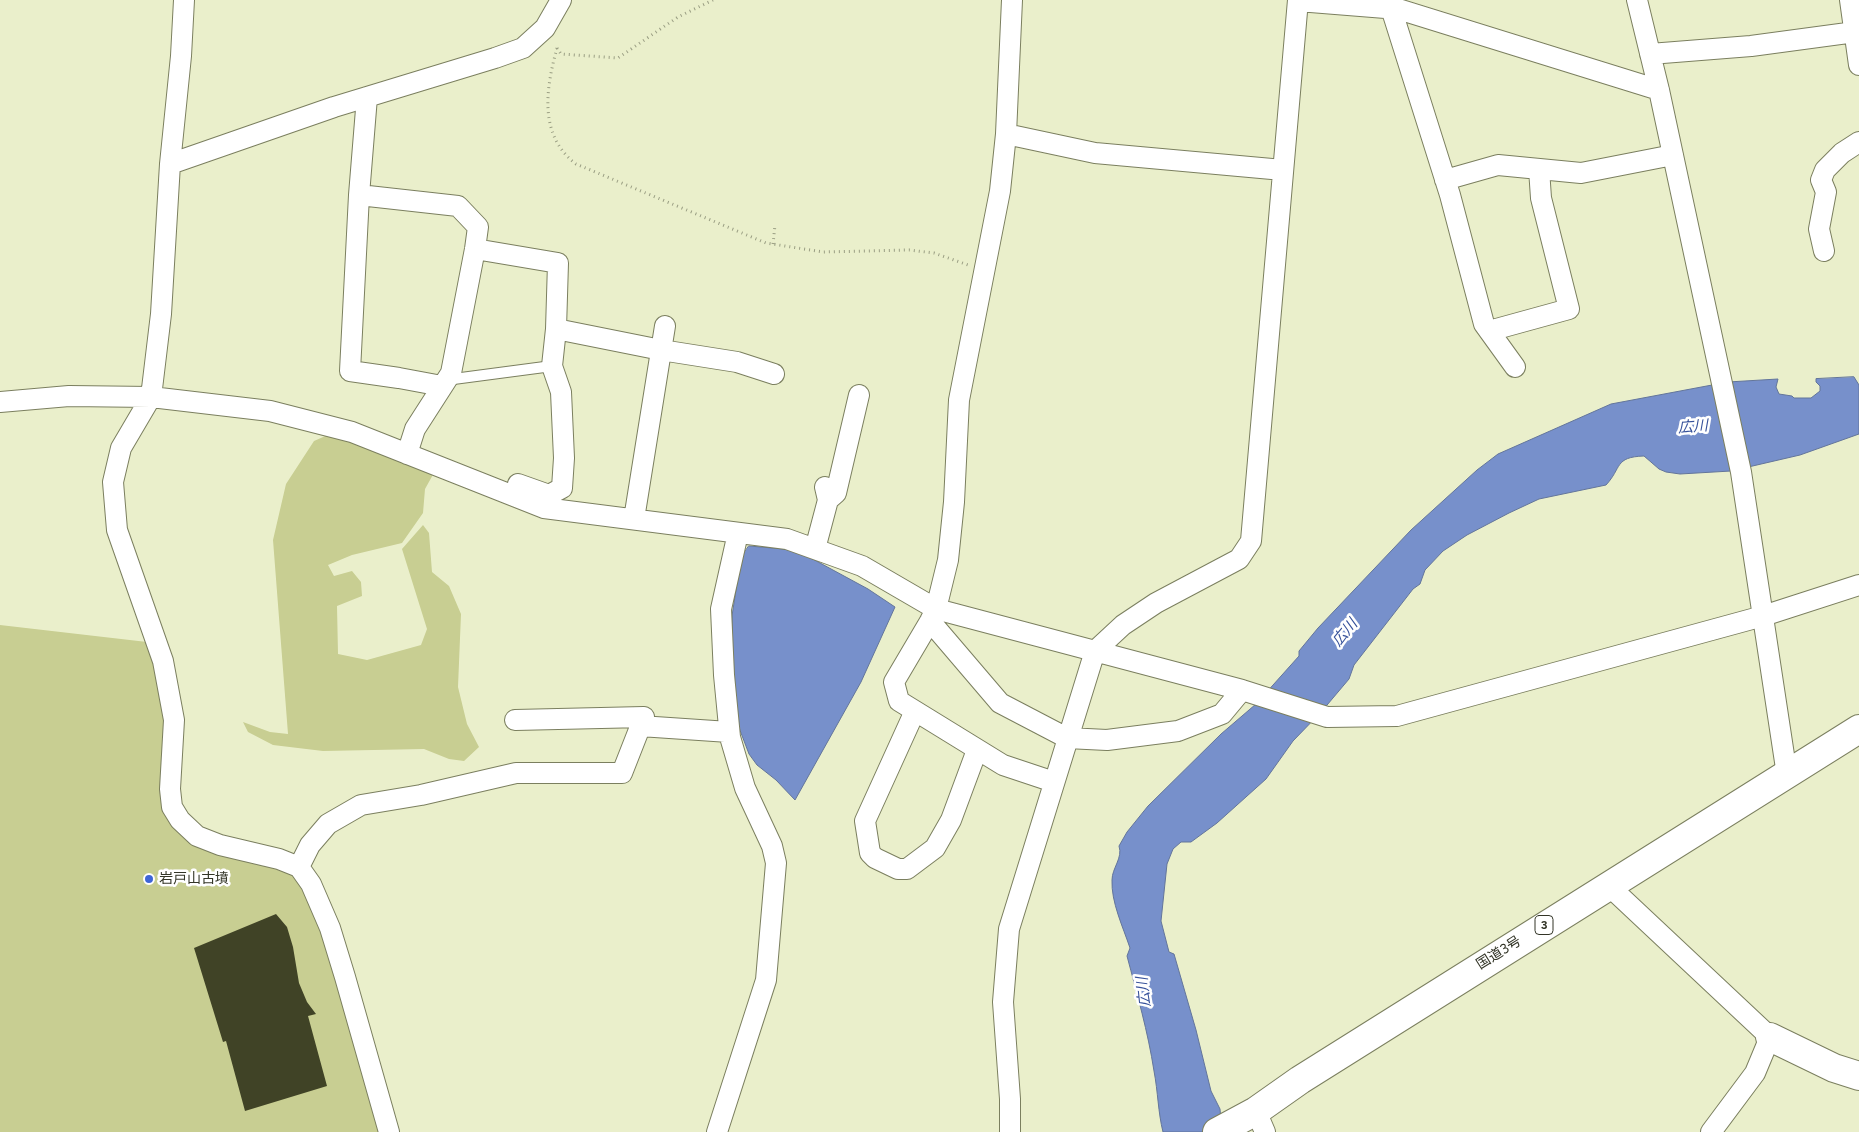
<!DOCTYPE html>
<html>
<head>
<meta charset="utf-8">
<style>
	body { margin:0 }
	canvas { display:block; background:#eaefcb }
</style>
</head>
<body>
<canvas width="1859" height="1132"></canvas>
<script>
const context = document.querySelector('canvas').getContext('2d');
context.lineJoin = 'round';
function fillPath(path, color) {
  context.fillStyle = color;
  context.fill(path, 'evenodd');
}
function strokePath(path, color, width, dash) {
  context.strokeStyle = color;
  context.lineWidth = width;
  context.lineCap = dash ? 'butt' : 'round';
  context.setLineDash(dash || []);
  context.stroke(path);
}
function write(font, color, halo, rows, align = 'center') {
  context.font = font + ' Figtree,"Noto Sans JP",sans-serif';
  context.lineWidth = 5;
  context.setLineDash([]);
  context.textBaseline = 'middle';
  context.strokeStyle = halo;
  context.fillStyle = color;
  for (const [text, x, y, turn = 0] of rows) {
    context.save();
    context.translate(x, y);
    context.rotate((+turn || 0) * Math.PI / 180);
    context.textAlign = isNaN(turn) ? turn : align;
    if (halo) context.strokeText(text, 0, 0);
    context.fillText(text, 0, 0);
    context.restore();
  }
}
const green = new Path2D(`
	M330 434 435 471 425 489 423 513 402 543 352 555 328 565 334 576 352 571 361 582 362 596 337 606 338 654 367 660 421 645 427 629 402 549 423 525 429 533 432 572 449 586 461 614 458 687 467 724 479 747 464 761 449 759 424 749 323 751 273 745 248 732 243 722 270 732 288 734 273 540 286 484 314 441Z
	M0 625 147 642 166 706 163 752 192 842 254 864 279 868 292 873 305 885 331 950 379 1132H0Z`);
const water = new Path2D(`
	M1854 377 1859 385V434L1800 455 1731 471 1680 474 1666 472 1659 469 1644 456C1614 457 1622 468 1606 485L1539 499 1509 513 1467 535 1443 551 1425 570 1420 584 1413 589 1354 665 1349 679 1322 711 1293 741 1266 779 1217 823 1191 842H1181L1173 849 1167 864 1161 921 1169 952 1174 954 1196 1030 1211 1091 1220 1109 1222 1132H1163C1158 1112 1158 1092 1154 1071 1148 1032 1137 994 1127 956L1130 948C1123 927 1111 902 1112 880 1112 868 1123 858 1119 846L1127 832 1148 806 1221 734 1256 704 1299 656V651L1318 628 1411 530 1477 470 1498 454 1611 404 1728 382 1778 379 1776 387 1779 394 1792 396 1794 398H1811L1820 391V386L1816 382V379Z
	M749 546 796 550 868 589 895 607 861 682 795 800 776 780 757 765 749 754 738 725 731 664 732 616 741 557Z`);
const building = new Path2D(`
	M276 914 287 927 293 947 299 983 307 1002 316 1014 308 1016 327 1086 245 1111 226 1041 223 1042 194 948Z`);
const path = new Path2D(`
	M557 48C546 88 538 135 576 164L766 243 823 252 909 250 934 253 968 265
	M557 48 561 54 618 58 678 17 713 0
	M773 244 775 225`);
const lane = new Path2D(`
	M446 380 552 366`);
const street = new Path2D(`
	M184 0 181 56 170 164 161 314 151 397 121 448 113 482 117 530 163 661 174 720 170 789 172 807 180 820 197 836 220 845 279 859 299 867 311 884 330 928 345 977 389 1132
	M1012 0 1006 134 1000 191 959 400 954 502 948 560 936 609 930 621 894 682 899 701 1003 765 1054 782
	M1637 0 1659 90 1741 472 1787 775
	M1850 0 1859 65
	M1298 1 1398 9 1659 90
	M1391 8 1450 195 1484 324 1515 367
	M1650 54 1751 46 1855 32
	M367 97 359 195 350 371 399 378 442 386
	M1006 134 1095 153 1283 170
	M170 164 334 107 495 58 523 48 545 28 561 0
	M1445 180 1498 165 1581 173 1673 155
	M359 195 458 206 478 227 475 249 451 373 415 429 407 454
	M475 249 558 263 556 329 552 366 561 392 564 458 562 488 549 495 518 484
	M1824 251 1819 229 1826 192 1821 180 1825 170 1842 153 1859 142
	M556 329 661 350 737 362 774 374
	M1489 331 1569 309 1541 198 1539 169
	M0 402 69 396 151 397 270 411 352 432 544 508 787 539 862 566 936 609 1242 690 1327 717 1397 716 1763 616 1859 585
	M828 500 836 493 859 395
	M634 519 665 326
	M815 549 828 500 825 487
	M930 621 1000 703 1067 738 1107 740 1178 731 1222 714 1242 690
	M915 711 865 821 870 853 875 858 898 869H907L935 848 951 820 977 750
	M640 726 729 732
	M299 867 310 845 328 824 361 805 421 795 516 773H622L644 717 515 720
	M1608 885 1770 1037 1755 1073 1711 1132
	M1256 1111 1265 1132
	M717 1132 766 980 776 863 772 846 745 788 730 737 724 675 721 609 738 533
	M1010 1132V1099L1003 1002 1009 929 1095 651 1123 625 1156 603 1239 559 1251 541 1298 0`);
const secondary = new Path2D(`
	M1770 1037 1834 1068 1859 1076`);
const highway = new Path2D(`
	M1217 1132 1256 1111 1300 1080 1859 729`);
const markers = [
	[149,879,5,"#3e65d7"]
];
const shields = [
	[1544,925,18]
];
const shieldNames = [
	["3",1544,925]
];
const poiNames = [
	["岩戸山古墳",159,879]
];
const streetNames = [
	["国道3号",1499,953,-32]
];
const waterNames = [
	["広川",1693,427,-4],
	["広川",1345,633,-50],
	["広川",1144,992,-96]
];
fillPath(green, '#c8ce92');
fillPath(water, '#7790cb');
strokePath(water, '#63759a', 1);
fillPath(building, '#404326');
strokePath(lane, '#7b7f5f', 12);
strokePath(street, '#7b7f5f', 22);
strokePath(secondary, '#7b7f5f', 30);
strokePath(highway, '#7b7f5f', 30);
strokePath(path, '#9a9e83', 3, [1, 4]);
strokePath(lane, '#fff', 10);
strokePath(street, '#fff', 20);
strokePath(secondary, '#fff', 28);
strokePath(highway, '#fff', 28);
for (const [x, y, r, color] of markers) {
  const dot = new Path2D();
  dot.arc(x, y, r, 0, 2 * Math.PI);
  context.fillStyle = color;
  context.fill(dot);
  strokePath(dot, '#fff', 2);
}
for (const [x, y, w] of shields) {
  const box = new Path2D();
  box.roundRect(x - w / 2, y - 9.5, w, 19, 4);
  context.fillStyle = '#fff';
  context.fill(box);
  strokePath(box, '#333527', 1);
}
write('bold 12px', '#333527', null, shieldNames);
write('14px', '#333527', '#fff', poiNames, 'left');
write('14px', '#333527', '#fff', streetNames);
write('italic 15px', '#36519a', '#fff', waterNames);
</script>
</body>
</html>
